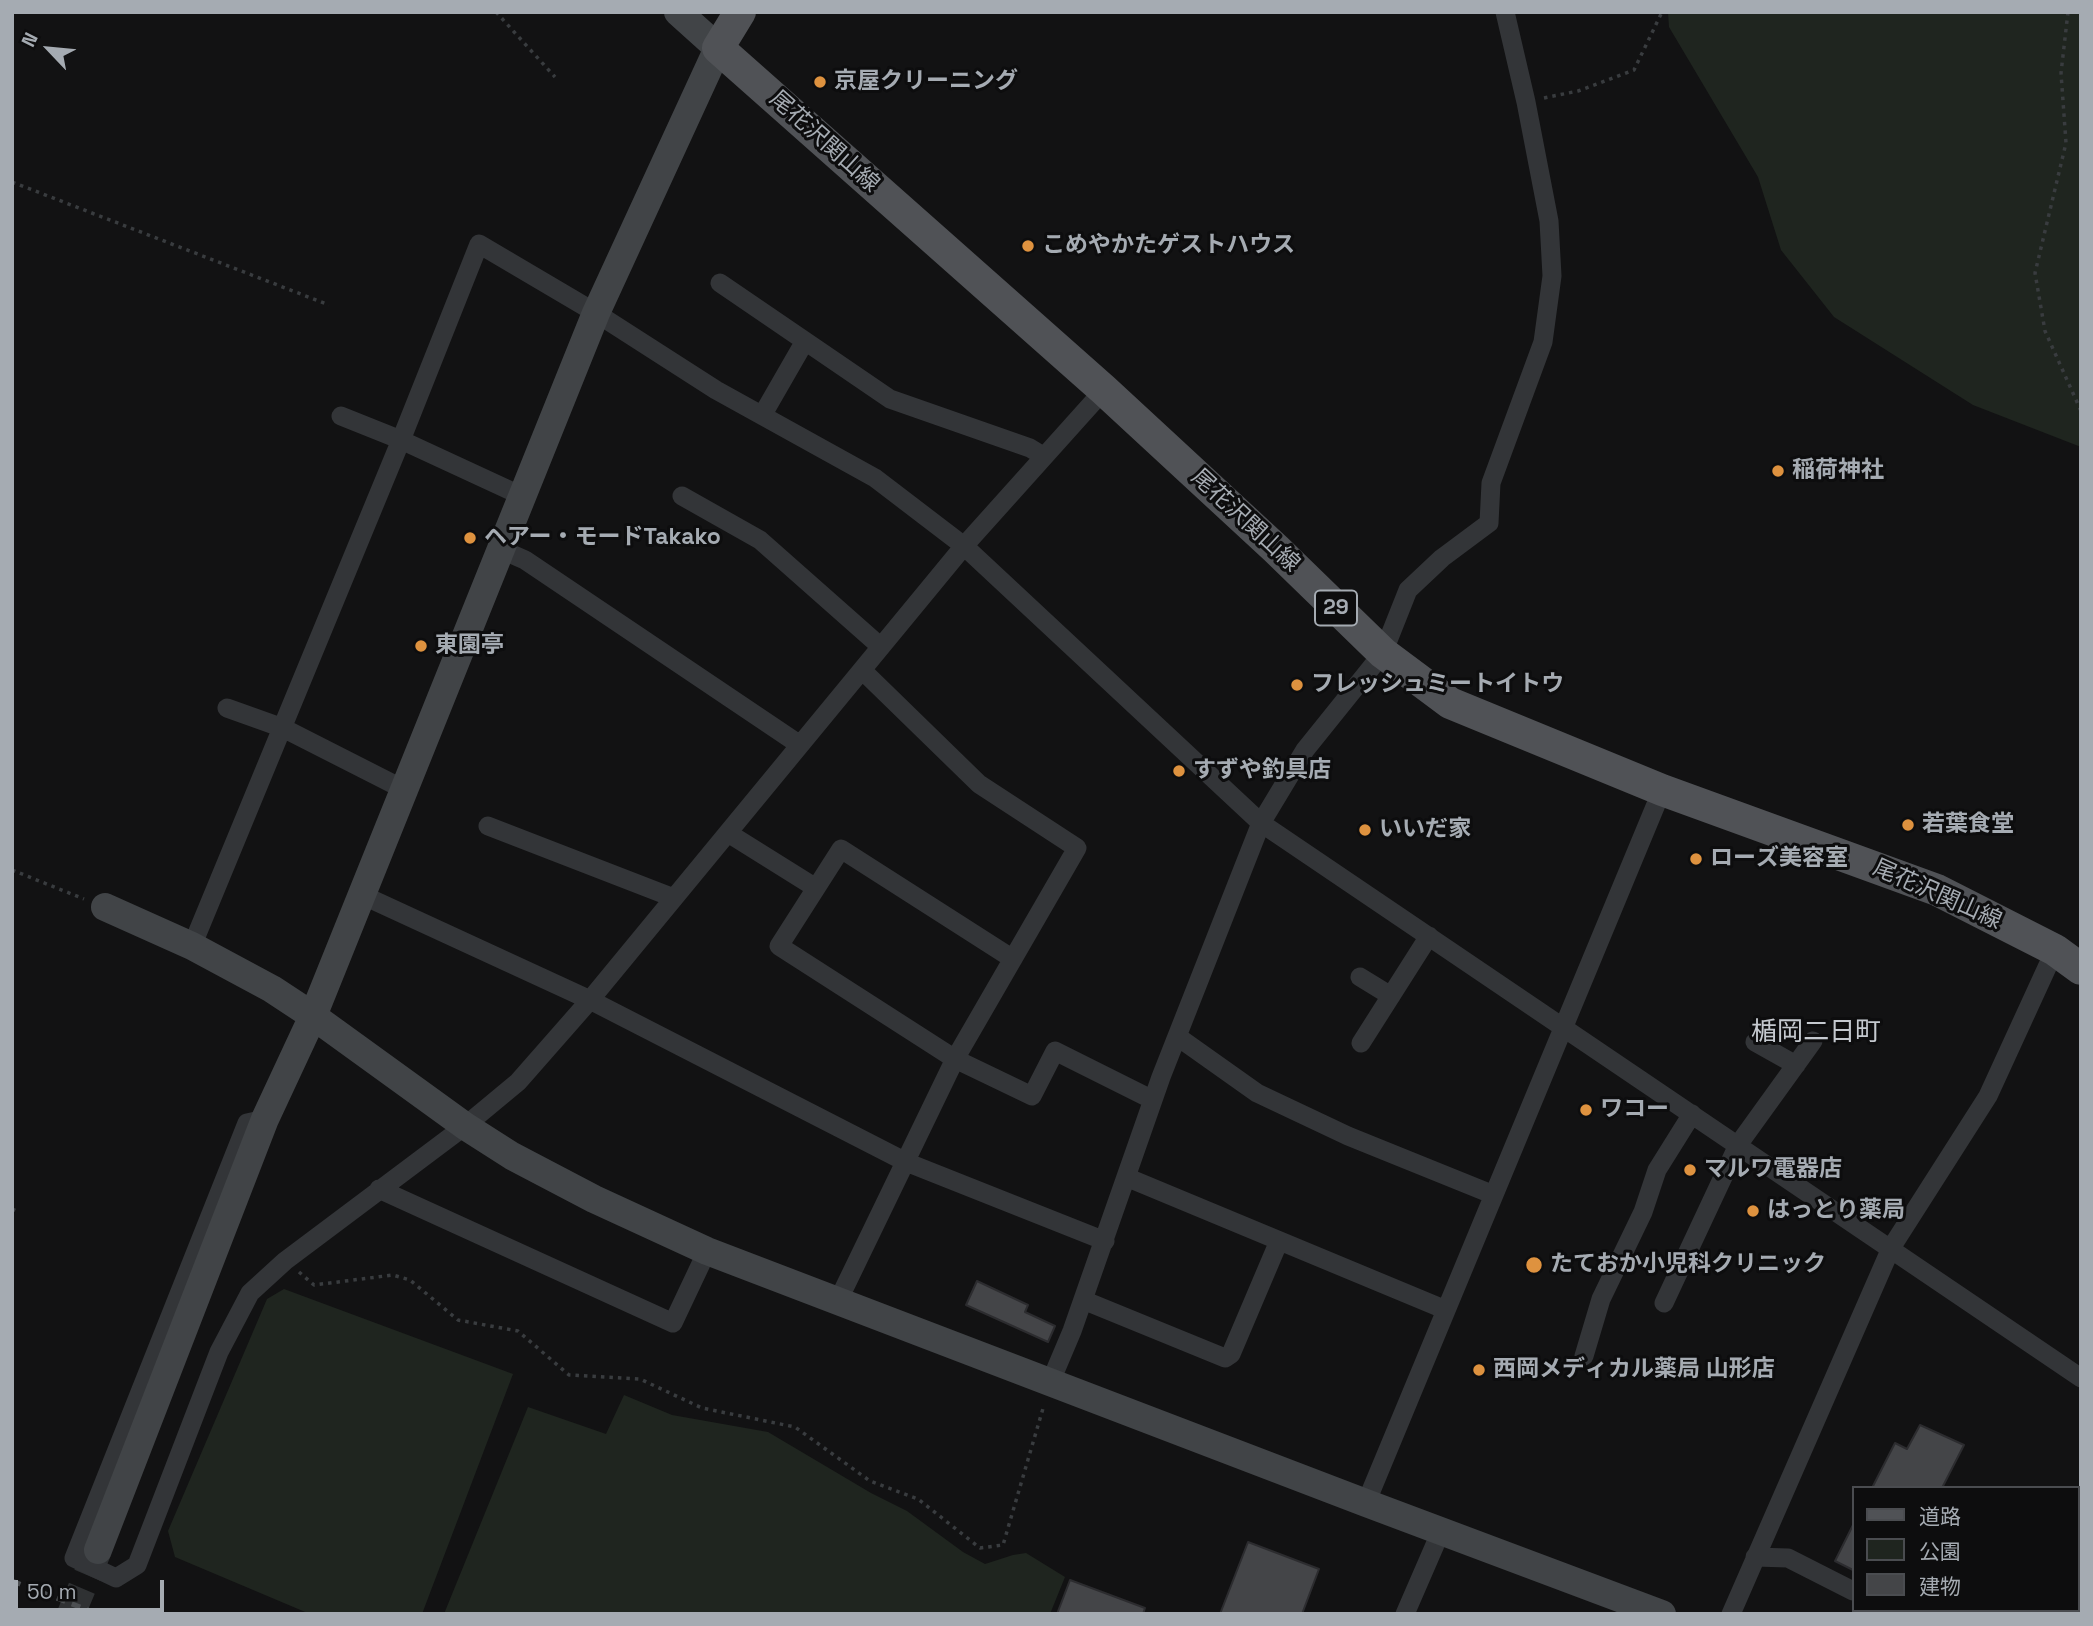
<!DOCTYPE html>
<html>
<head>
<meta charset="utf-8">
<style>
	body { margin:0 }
	#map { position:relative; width:2093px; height:1626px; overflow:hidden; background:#121213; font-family:"Space Grotesk","Noto Sans JP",sans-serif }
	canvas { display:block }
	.frame { position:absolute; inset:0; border:14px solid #a5abb2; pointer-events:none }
	.legend { position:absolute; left:1852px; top:1486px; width:228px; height:126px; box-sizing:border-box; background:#0d0d0e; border:2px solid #4a4c50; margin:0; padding:9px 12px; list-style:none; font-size:21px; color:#a5abb2 }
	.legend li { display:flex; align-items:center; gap:14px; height:35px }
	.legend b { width:35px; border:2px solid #4a4c50 }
	.north { position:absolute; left:14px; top:14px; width:70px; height:70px; -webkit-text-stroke:5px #0d0d0e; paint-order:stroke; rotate:296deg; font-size:19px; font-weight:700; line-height:28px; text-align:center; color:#a5abb2 }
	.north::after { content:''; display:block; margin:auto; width:24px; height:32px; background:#a5abb2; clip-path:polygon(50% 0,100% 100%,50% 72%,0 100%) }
	.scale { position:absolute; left:14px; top:1580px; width:150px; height:32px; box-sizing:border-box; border:4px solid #a5abb2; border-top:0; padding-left:9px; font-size:21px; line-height:24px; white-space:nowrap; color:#a5abb2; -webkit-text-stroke:5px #0d0d0e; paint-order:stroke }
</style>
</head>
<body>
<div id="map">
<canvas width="2093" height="1626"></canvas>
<div class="frame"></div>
<ul class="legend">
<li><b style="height:9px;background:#505256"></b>道路</li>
<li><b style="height:19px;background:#1f251f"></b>公園</li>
<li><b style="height:19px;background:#444548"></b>建物</li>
</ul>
<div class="north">N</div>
<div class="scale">50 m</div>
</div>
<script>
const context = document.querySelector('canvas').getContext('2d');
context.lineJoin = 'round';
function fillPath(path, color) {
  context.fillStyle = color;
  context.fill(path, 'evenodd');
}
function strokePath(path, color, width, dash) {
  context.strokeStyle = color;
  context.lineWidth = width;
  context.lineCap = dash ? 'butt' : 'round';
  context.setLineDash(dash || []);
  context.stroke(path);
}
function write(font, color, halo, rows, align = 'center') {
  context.font = font + ' "Space Grotesk","Noto Sans JP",sans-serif';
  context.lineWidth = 6;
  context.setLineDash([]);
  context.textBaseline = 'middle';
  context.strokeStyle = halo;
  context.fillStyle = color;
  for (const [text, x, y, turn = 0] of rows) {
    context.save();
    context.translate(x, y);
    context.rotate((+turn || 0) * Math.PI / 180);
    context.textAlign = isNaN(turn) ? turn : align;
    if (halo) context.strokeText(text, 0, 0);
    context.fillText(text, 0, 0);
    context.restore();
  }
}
const green = new Path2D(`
	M1668 12H2081V447L1973 405 1834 317 1781 250 1758 177 1669 27Z
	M284 1289 513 1374 422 1614H310L175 1557 168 1531 267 1299Z
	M624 1395 672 1415 768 1432 871 1493 907 1511 963 1552 985 1564 1013 1555 1026 1553 1065 1577 1050 1614H444L528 1407 606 1434Z`);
const building = new Path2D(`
	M977 1281 1028 1305 1025 1312 1055 1326 1048 1342 966 1305Z
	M1920 1425 1964 1445 1942 1488H1872L1895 1443 1907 1449Z
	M1853 1525V1570L1835 1561Z
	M1248 1542 1319 1569 1302 1614H1220Z
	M1070 1580 1145 1608 1143 1614H1057Z`);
const secondaryTunnel = new Path2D(`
	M71 1614 98 1550`);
const path = new Path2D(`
	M496 12 555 77
	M2068 12 2061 73 2066 143 2035 273 2045 331 2081 411
	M1544 98 1578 91 1634 70 1662 12
	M12 182 329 305
	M12 870 84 899
	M12 1209 19 1212
	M299 1272 314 1285 393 1275 410 1280 458 1320 518 1331 569 1375 640 1379 702 1408 795 1427 870 1481 918 1499 980 1548 1003 1545 1044 1405`);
const street = new Path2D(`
	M720 283 890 399 1030 448 1043 456
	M763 414 805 341
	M341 416 401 440 522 496
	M682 496 760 540 881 647
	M500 549 525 560 800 745
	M227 708 283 728 403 789
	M488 826 674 898
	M728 833 816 888
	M360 894 590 1000 906 1162 1105 1241
	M192 946 401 440 479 244 596 313 716 390 875 478 964 546 1261 823 2081 1378
	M1013 959 841 849 779 946 955 1059 1032 1096 1055 1051 1153 1100
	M1360 977 1391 996
	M1178 1037 1257 1093 1348 1136 1494 1195
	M1755 1042 1796 1065
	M1361 1043 1429 936
	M265 1119 247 1123 74 1558 116 1578 137 1565 219 1352 250 1293 285 1261 465 1126 518 1082 590 1000 964 546 1104 390
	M1126 1177 1446 1310
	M379 1189 673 1323 707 1251
	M1083 1300 1225 1358 1231 1354 1279 1241
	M837 1303 955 1059 1077 848 979 784 862 670
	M1664 1303 1738 1145 1813 1041
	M1584 1356 1601 1299 1643 1212 1657 1170 1692 1114
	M1050 1383 1072 1331 1161 1077 1261 823 1305 750 1383 653 1408 590 1442 558 1489 523 1491 483 1543 342 1552 276 1549 221 1526 102 1505 12
	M1366 1503 1662 790
	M1755 1557 1788 1558 1853 1591
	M1893 1610 1901 1614
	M1405 1614 1441 1531
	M1731 1614 1891 1248 1988 1096 2055 950
	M1970 1614 1972 1610`);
const secondary = new Path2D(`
	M105 907 192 946 272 989 313 1016 465 1126 512 1156 594 1199 707 1251 1366 1503 1662 1614
	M98 1550 265 1119 313 1016 596 313 718 48 678 12`);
const primary = new Path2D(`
	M740 12 718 48 1104 390 1276 549 1383 653 1450 703 1662 790 1937 890 2055 950 2081 969`);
const rail = new Path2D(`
	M12 1581 98 1614`);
const markers = [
	[820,82,7,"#de923f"],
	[1028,246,7,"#de923f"],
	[1778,471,7,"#de923f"],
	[470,538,7,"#de923f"],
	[421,646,7,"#de923f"],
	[1297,685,7,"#de923f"],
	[1179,771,7,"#de923f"],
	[1908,825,7,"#de923f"],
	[1365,830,7,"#de923f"],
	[1696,859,7,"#de923f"],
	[1586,1110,7,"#de923f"],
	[1690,1170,7,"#de923f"],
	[1753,1211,7,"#de923f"],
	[1534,1265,9,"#de923f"],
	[1479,1370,7,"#de923f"]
];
const shields = [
	[1336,608,42]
];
const shieldNames = [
	["29",1336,608]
];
const poiNames = [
	["京屋クリーニング",834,82],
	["こめやかたゲストハウス",1042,246],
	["稲荷神社",1792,471],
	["ヘアー・モードTakako",484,538],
	["東園亭",435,646],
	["フレッシュミートイトウ",1311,685],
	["すずや釣具店",1193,771],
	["若葉食堂",1922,825],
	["いいだ家",1379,830],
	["ローズ美容室",1710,859],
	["ワコー",1600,1110],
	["マルワ電器店",1704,1170],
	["はっとり薬局",1767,1211],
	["たておか小児科クリニック",1550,1265],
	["西岡メディカル薬局 山形店",1493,1370]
];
const streetNames = [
	["尾花沢関山線",824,142,42],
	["尾花沢関山線",1245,521,43],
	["尾花沢関山線",1937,895,24]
];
const quarterNames = [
	["楯岡二日町",1816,1033]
];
fillPath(green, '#1f251f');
fillPath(building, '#444548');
strokePath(building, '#2c2c2f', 2);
strokePath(secondaryTunnel, '#2f3133', 28, [28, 14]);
strokePath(path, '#393c3f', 3.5, [3.5, 5]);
strokePath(street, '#333538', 19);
strokePath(secondary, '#414447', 28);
strokePath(primary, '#505256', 32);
strokePath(rail, '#4c4f52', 5, [9, 7]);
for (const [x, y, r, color] of markers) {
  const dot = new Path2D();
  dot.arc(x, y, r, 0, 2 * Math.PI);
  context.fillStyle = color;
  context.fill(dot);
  strokePath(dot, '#0d0d0e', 2.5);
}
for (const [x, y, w] of shields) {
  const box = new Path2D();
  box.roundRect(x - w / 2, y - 17.5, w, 35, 5);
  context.fillStyle = '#0d0d0e';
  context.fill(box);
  strokePath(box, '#a5abb2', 2);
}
write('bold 21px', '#a5abb2', null, shieldNames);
write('bold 23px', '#a5abb2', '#0d0d0e', poiNames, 'left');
write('23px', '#a5abb2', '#0d0d0e', streetNames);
write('26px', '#c5c9cf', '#0d0d0e', quarterNames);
</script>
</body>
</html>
